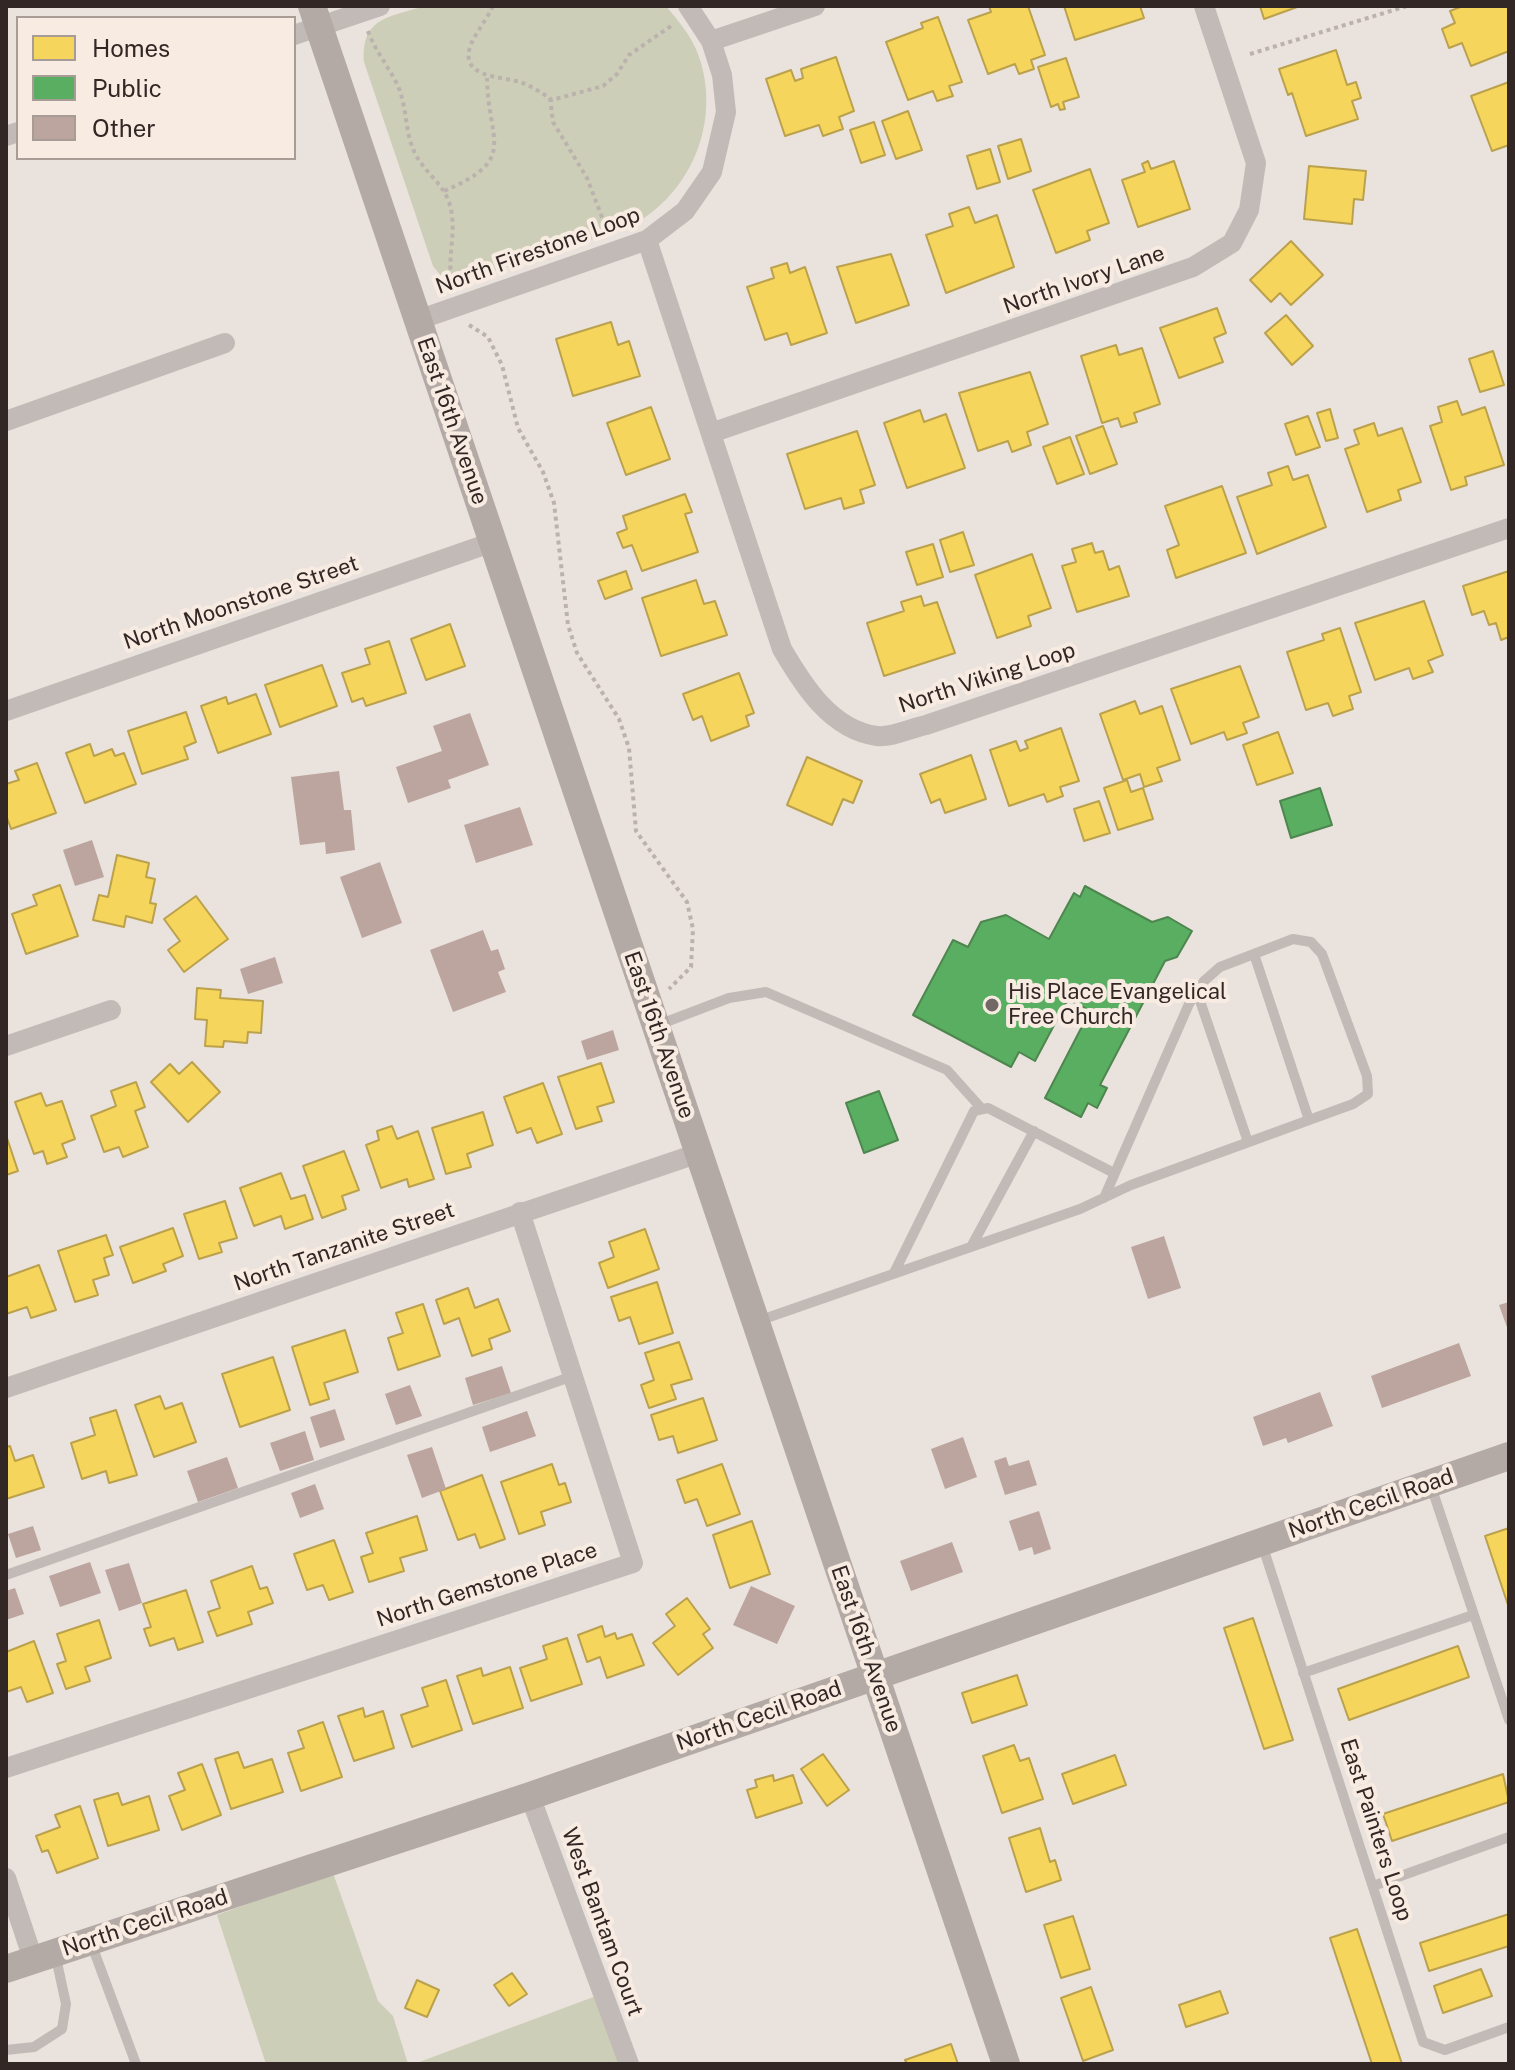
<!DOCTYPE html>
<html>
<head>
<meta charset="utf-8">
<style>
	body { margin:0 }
	#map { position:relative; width:1515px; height:2070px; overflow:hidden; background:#e9e2dd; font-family:"Public Sans",sans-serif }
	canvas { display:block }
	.frame { position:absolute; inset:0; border:8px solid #322725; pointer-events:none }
	.legend { position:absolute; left:16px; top:16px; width:280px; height:144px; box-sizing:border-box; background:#f7ebe2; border:2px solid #a89d96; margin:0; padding:10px 14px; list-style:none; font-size:24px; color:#322725 }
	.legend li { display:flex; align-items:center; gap:16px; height:40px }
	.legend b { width:40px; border:2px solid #a89d96 }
</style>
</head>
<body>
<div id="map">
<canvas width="1515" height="2070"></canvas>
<div class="frame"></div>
<ul class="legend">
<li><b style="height:22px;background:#f6d55c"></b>Homes</li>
<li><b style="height:22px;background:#5aae61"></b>Public</li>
<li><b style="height:22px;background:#bca49f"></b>Other</li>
</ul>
</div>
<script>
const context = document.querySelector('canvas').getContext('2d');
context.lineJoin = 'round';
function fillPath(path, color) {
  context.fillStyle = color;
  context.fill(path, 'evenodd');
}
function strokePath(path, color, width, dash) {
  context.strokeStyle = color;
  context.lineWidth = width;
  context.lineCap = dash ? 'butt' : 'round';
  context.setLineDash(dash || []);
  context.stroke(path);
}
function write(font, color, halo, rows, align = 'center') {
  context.font = font + ' "Public Sans",sans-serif';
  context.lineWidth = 8;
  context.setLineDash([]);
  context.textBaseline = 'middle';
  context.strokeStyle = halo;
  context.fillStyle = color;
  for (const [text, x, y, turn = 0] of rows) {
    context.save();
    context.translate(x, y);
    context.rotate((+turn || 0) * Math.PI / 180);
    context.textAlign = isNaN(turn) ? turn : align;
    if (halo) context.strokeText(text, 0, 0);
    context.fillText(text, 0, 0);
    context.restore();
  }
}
const green = new Path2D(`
	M425 6H666C680 23 695 40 701 63 719 126 690 193 633 225 617 233 597 237 581 243 542 255 503 268 464 281L441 276 433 266 364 62C361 17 390 17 425 6Z
	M333 1873 378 2001 393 2016 408 2064H266L217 1915Z
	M596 1996 619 2064H414Z`);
const homes = new Path2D(`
	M989 6H1028L1045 55 1031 60 1034 69 1019 74 1015 64 988 74 968 20 991 12Z
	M1064 6H1140L1144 18 1075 40Z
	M1260 6H1300L1264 19Z
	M1463 6H1509V51L1471 66 1462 43 1449 48 1442 29 1455 23 1450 11Z
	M938 17 962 82 949 86 953 96 937 101 933 91 908 100 886 42 923 28 921 23Z
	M1336 50 1347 85 1356 82 1361 98 1352 101 1358 119 1306 136 1292 93 1288 95 1279 69Z
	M836 57 854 111 839 117 843 129 823 136 819 125 785 136 766 79 791 70 795 81 803 78 801 69Z
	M1066 58 1079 97 1063 102 1065 109 1060 110 1058 104 1051 107 1038 67Z
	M1509 82V145L1492 151 1471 96Z
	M908 111 922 150 896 159 882 121Z
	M874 122 885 155 861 163 850 130Z
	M1021 139 1031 171 1008 179 998 146Z
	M990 149 1000 182 977 189 967 156Z
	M1148 161 1151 169 1174 161 1190 209 1138 227 1122 180 1145 172 1142 164Z
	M1309 166 1366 171 1363 200 1354 199 1352 224 1304 219Z
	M1090 169 1109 223 1087 231 1090 240 1056 253 1033 190Z
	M969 207 975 223 997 215 1014 267 946 293 926 235 953 226 949 214Z
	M1291 241 1323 275 1291 305 1280 293 1271 302 1250 280Z
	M891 254 909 305 856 323 837 267Z
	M787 263 790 273 805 267 827 333 791 345 787 333 765 340 747 287 774 278 771 268Z
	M1217 308 1226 333 1214 338 1223 362 1179 378 1160 328Z
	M1286 315 1313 346 1292 365 1265 333Z
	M611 322 618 345 629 341 640 376 573 396 556 339Z
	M1116 345 1119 355 1142 348 1160 404 1134 413 1137 422 1121 427 1118 418 1102 423 1081 356Z
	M1493 351 1504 385 1480 392 1469 359Z
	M1030 372 1048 424 1027 432 1031 445 1012 452 1008 441 978 451 959 393Z
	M1457 401 1462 415 1485 407 1504 465 1465 477 1467 485 1451 490 1430 426 1442 422 1438 407Z
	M651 407 670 459 626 475 607 423Z
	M1330 409 1338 438 1326 441 1317 413Z
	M920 410 924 422 946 414 965 468 907 488 884 423Z
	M1308 416 1320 447 1296 455 1285 424Z
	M1374 423 1378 436 1402 428 1421 482 1398 490 1401 500 1367 512 1345 449 1359 444 1354 430Z
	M1103 426 1117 464 1090 474 1076 436Z
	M857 431 875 485 860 490 864 503 844 509 841 498 805 509 787 454Z
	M1070 437 1084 474 1057 484 1043 447Z
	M1288 466 1293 480 1308 475 1326 527 1257 554 1237 497 1272 485 1268 473Z
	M1222 486 1246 553 1176 578 1167 550 1179 545 1165 506Z
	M685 494 692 512 685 514 698 552 642 571 632 545 623 548 617 533 627 529 623 516Z
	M963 532 974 565 950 572 940 540Z
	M1092 543 1095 553 1103 551 1109 570 1119 566 1129 596 1077 612 1062 566 1076 562 1072 549Z
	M933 544 943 577 917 585 906 552Z
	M1032 554 1051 608 1028 616 1031 626 997 638 975 575Z
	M626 571 632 589 605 599 598 581Z
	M1509 571V637L1501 640 1496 623 1489 625 1484 611 1472 615 1463 586Z
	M696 580 704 604 715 601 727 635 661 656 642 598Z
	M921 596 924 606 937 602 955 653 884 676 867 623 904 611 901 602Z
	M1424 601 1443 655 1428 661 1433 672 1413 679 1409 668 1375 680 1355 623Z
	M450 624 465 666 426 680 411 639Z
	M1340 628 1361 692 1349 696 1353 709 1333 716 1328 703 1306 710 1287 652 1324 640 1322 634Z
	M389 641 406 693 366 706 363 698 352 702 342 673 370 664 365 649Z
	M322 665 337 706 280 727 265 685Z
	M1240 666 1259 717 1243 723 1247 733 1227 740 1224 732 1191 744 1171 689Z
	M739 673 754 713 746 716 749 726 711 741 702 716 693 720 683 694Z
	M256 694 271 734 218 753 201 706 226 697 228 704Z
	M1135 701 1140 714 1162 706 1180 760 1157 768 1162 781 1144 787 1140 774 1123 780 1100 714Z
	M186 712 196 742 184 747 188 759 142 774 128 731Z
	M1061 728 1079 781 1060 787 1063 796 1047 802 1044 794 1009 806 990 750 1016 741 1020 751 1028 748 1025 741Z
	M1278 732 1293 773 1257 785 1243 745Z
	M90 744 94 756 112 749 115 756 124 753 136 784 85 803 66 753Z
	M971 755 986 799 945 813 940 799 931 803 920 774Z
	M807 757 862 781 853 803 843 799 832 825 787 805Z
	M37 763 56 813 11 829 6 815V784L19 780 15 771Z
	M1127 780 1131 792 1143 788 1153 819 1118 830 1104 788Z
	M1099 801 1110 833 1084 841 1074 809Z
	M117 855 149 863 146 877 155 879 150 903 156 904 152 923 126 916 124 927 93 920 99 895 108 897Z
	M60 885 78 936 26 954 12 914 37 905 33 895Z
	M196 896 228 939 184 972 168 950 180 941 164 919Z
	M197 988 221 990 220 998 263 1001 261 1033 248 1032 247 1043 224 1041 223 1047 205 1046 207 1020 195 1019Z
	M192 1062 220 1092 188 1122 151 1082 170 1064 179 1074Z
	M601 1063 614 1102 597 1107 602 1121 576 1129 558 1077Z
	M136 1082 145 1107 135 1111 148 1147 123 1157 119 1147 104 1152 91 1116 116 1106 111 1091Z
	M543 1083 562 1134 537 1143 531 1128 517 1133 504 1097Z
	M41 1093 46 1106 62 1101 75 1139 62 1144 67 1157 47 1164 43 1151 34 1154 15 1102Z
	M483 1112 493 1145 467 1154 471 1167 446 1174 432 1128Z
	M392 1126 397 1139 418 1131 434 1179 409 1187 407 1179 381 1188 366 1145 379 1140 377 1131Z
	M6 1135 18 1171 6 1175Z
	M344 1151 359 1190 342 1196 346 1209 322 1218 303 1166Z
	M281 1173 291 1199 305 1195 313 1219 285 1229 281 1216 254 1226 240 1188Z
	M225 1201 237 1238 219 1243 222 1252 199 1259 184 1214Z
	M173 1228 183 1256 163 1264 166 1271 133 1283 120 1247Z
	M645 1229 659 1269 608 1288 599 1263 614 1257 609 1242Z
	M106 1235 113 1255 104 1258 109 1275 93 1280 98 1295 75 1302 58 1251Z
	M39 1265 56 1310 31 1318 27 1307 6 1314V1277Z
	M657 1282 673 1333 639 1344 630 1317 619 1321 611 1297Z
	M468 1288 475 1308 498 1299 510 1331 489 1339 492 1349 472 1356 459 1318 444 1324 436 1300Z
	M423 1304 440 1356 398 1370 388 1338 403 1333 396 1313Z
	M345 1330 358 1372 324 1383 329 1399 310 1405 292 1347Z
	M679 1342 692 1379 671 1385 676 1399 649 1408 641 1385 654 1380 645 1353Z
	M273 1357 290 1410 240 1427 222 1374Z
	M160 1396 165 1409 182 1403 196 1442 154 1457 135 1405Z
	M703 1398 717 1440 678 1453 673 1436 659 1440 651 1415Z
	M116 1410 137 1475 109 1483 106 1471 82 1479 71 1443 95 1435 90 1418Z
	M10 1446 15 1461 33 1455 44 1487 6 1499V1447Z
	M552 1464 559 1485 565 1483 571 1502 541 1512 545 1525 519 1534 501 1482Z
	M722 1464 740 1514 707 1526 697 1499 685 1503 677 1480Z
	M482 1475 505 1539 480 1548 475 1534 458 1540 440 1491Z
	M417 1516 427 1550 400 1558 404 1571 369 1582 361 1557 373 1553 366 1533Z
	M752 1521 770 1574 730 1588 713 1535Z
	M1509 1528V1608L1485 1536Z
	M334 1540 353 1592 329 1600 323 1585 307 1590 294 1554Z
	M252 1566 260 1589 267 1587 273 1603 248 1612 252 1624 217 1636 208 1612 220 1608 211 1581Z
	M186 1590 203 1642 178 1650 174 1638 150 1646 144 1629 151 1627 143 1604Z
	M687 1598 710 1629 703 1634 713 1648 678 1675 653 1643 675 1626 666 1614Z
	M1253 1618 1293 1740 1264 1749 1224 1628Z
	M99 1620 111 1658 85 1667 90 1681 66 1689 57 1664 66 1661 57 1634Z
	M602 1626 605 1637 615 1633 617 1639 632 1634 644 1665 607 1678 600 1657 587 1662 578 1635Z
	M567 1638 582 1684 531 1701 520 1668 547 1659 543 1646Z
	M34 1641 53 1693 27 1702 21 1687 6 1692V1652Z
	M1458 1646 1469 1677 1349 1720 1338 1689Z
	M510 1667 523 1708 473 1724 457 1676 481 1668 483 1676Z
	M1017 1675 1027 1705 972 1723 962 1693Z
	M446 1680 462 1730 412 1747 401 1715 428 1706 422 1688Z
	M363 1708 365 1717 383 1711 394 1748 354 1761 338 1716Z
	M323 1722 342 1777 301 1791 288 1753 304 1748 298 1731Z
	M1014 1745 1020 1761 1029 1758 1043 1799 1002 1813 983 1756Z
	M238 1752 244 1768 272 1759 283 1792 231 1809 215 1759Z
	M823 1754 849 1790 827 1806 801 1769Z
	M1115 1755 1126 1785 1073 1804 1062 1774Z
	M202 1764 221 1815 182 1830 169 1796 185 1790 178 1773Z
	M1503 1774 1509 1802 1392 1841 1383 1814Z
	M773 1775 774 1781 793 1775 802 1803 756 1818 747 1790 757 1787 755 1780Z
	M118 1793 122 1805 149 1796 159 1830 108 1846 94 1800Z
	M80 1806 98 1858 57 1873 48 1850 42 1852 36 1836 60 1827 55 1815Z
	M1040 1828 1050 1862 1055 1860 1061 1880 1026 1892 1009 1838Z
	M1509 1914V1946L1429 1971 1420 1943Z
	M1073 1916 1090 1969 1061 1978 1044 1925Z
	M1357 1929 1402 2064H1372L1330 1938Z
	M1481 1969 1492 1996 1443 2013 1434 1986Z
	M512 1973 527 1994 509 2006 494 1985Z
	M417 1980 439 1990 427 2017 405 2008Z
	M1091 1987 1113 2050 1083 2061 1061 1998Z
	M1220 1991 1228 2013 1186 2027 1179 2005Z
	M951 2044 958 2064H907L905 2060Z`);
const public = new Path2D(`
	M1320 788 1332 825 1291 838 1280 801Z
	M1085 886 1152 922 1168 917 1192 931 1177 957 1165 961 1100 1085 1107 1088 1097 1108 1088 1103 1081 1117 1045 1098 1090 1011 1068 999 1035 1061 1019 1052 1011 1067 913 1015 953 940 968 947 981 922 1006 915 1049 939 1074 893 1080 897Z
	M879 1091 898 1140 864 1153 846 1103Z`);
const building = new Path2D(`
	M470 713 489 765 448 780 451 788 408 803 396 767 442 751 433 726Z
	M339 771 344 810H351L355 850 326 854 325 842 300 845 291 777Z
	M520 807 533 845 476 863 464 825Z
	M92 840 104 877 75 886 63 850Z
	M380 862 402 923 362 938 340 877Z
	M483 930 491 951 498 949 505 969 498 972 506 992 453 1012 430 950Z
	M275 957 283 983 248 994 240 969Z
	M613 1030 619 1050 587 1060 581 1041Z
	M1164 1236 1181 1288 1148 1299 1131 1247Z
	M1509 1302V1333L1499 1305Z
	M1459 1343 1471 1376 1382 1408 1371 1376Z
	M502 1366 511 1393 473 1405 465 1378Z
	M410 1385 422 1416 396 1425 385 1394Z
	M1320 1392 1333 1426 1288 1443 1286 1438 1263 1446 1253 1417Z
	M335 1409 345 1440 320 1448 310 1417Z
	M527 1411 536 1436 490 1452 482 1427Z
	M305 1431 314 1460 280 1471 270 1443Z
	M963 1437 977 1477 945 1489 931 1449Z
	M432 1447 446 1489 422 1498 407 1455Z
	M227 1457 238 1488 198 1502 187 1471Z
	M1006 1457 1009 1466 1029 1460 1037 1485 1005 1495 994 1461Z
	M315 1484 324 1509 300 1518 291 1493Z
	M1039 1511 1051 1549 1034 1555 1032 1547 1019 1551 1009 1521Z
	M33 1526 41 1550 16 1558 8 1534Z
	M952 1542 963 1572 911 1591 900 1561Z
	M90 1562 101 1593 60 1607 49 1576Z
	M129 1563 142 1603 119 1611 105 1570Z
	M751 1586 795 1606 777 1644 733 1625Z
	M15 1588 24 1614 6 1620V1591Z`);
const path = new Path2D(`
	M493 6C487 19 477 31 471 44 458 78 500 76 520 82 532 86 542 93 552 100L603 86 617 74 629 55 671 26
	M368 31C375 51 389 67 398 86 408 109 404 135 417 157 426 173 442 183 449 202 459 232 444 262 454 287
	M1250 54 1407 6
	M550 98 553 122 587 178 605 225
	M444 191C519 159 488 143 487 78
	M469 325 488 337 502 365 518 428 543 472 554 503 568 625 577 653 619 719 629 748 636 831 687 902 693 929 691 967 669 989`);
const lane = new Path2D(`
	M1254 954 1309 1120
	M1197 992 1248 1142
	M658 1025 729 998 766 992 947 1070 982 1109
	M971 1247 1034 1131
	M894 1273 974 1111 988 1108 1114 1173
	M758 1321 1080 1209 1131 1185 1353 1104 1368 1094 1367 1076 1322 954 1311 942 1293 939 1220 967 1204 981 1189 1004 1104 1198
	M1431 1486 1509 1720
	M1262 1544 1423 2042 1445 2050 1509 2027
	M6 1575 573 1376
	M1303 1673 1473 1615
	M1373 1886 1509 1837
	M91 1943 136 2064
	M6 2050 34 2047 62 2029 66 2004 55 1953`);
const street = new Path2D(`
	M294 35 380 6
	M711 41 815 6
	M6 136 18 132
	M647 240 782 649C803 685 831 730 877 736 890 738 912 728 926 725L1509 528
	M418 320 647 240 685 211 712 172 726 112 722 75 711 41 688 6
	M6 421 225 343
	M711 433 1193 267 1232 243 1249 210 1256 163 1204 6
	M6 711 493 542
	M6 1046 111 1010
	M6 1388 699 1153
	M6 1768 633 1563 520 1212
	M530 1796 629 2064
	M6 1878 33 1959`);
const secondary = new Path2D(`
	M312 6 1006 2064
	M6 1969 530 1796 1509 1456`);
const markers = [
	[992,1005,8,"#726865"]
];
const streetNames = [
	["North Firestone Loop",538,251,-20],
	["North Ivory Lane",1084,280,-19],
	["East 16th Avenue",452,421,71],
	["North Moonstone Street",241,603,-19],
	["North Viking Loop",987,678,-18],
	["East 16th Avenue",659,1035,71],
	["North Tanzanite Street",344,1247,-19],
	["North Cecil Road",1371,1504,-19],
	["North Gemstone Place",487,1585,-18],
	["East 16th Avenue",866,1649,71],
	["North Cecil Road",759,1716,-19],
	["East Painters Loop",1376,1830,72],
	["West Bantam Court",602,1922,70],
	["North Cecil Road",145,1923,-18]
];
const poiNames = [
	["His Place Evangelical",1008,992],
	["Free Church",1008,1017]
];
fillPath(green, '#ccceb7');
fillPath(homes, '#f6d55c');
strokePath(homes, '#bba14c', 2);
fillPath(public, '#5aae61');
strokePath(public, '#4e864f', 2);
fillPath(building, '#bca49f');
strokePath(path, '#bbb2ae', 4, [4, 4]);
strokePath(lane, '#c2bab6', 10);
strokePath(street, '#c2bab6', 20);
strokePath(secondary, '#b3aaa6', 28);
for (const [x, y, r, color] of markers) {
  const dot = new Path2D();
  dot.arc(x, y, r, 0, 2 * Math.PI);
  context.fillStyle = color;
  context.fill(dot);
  strokePath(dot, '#f7ebe2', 3);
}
write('22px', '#322725', '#f7ebe2', streetNames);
write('22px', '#322725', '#f7ebe2', poiNames, 'left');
</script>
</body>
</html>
